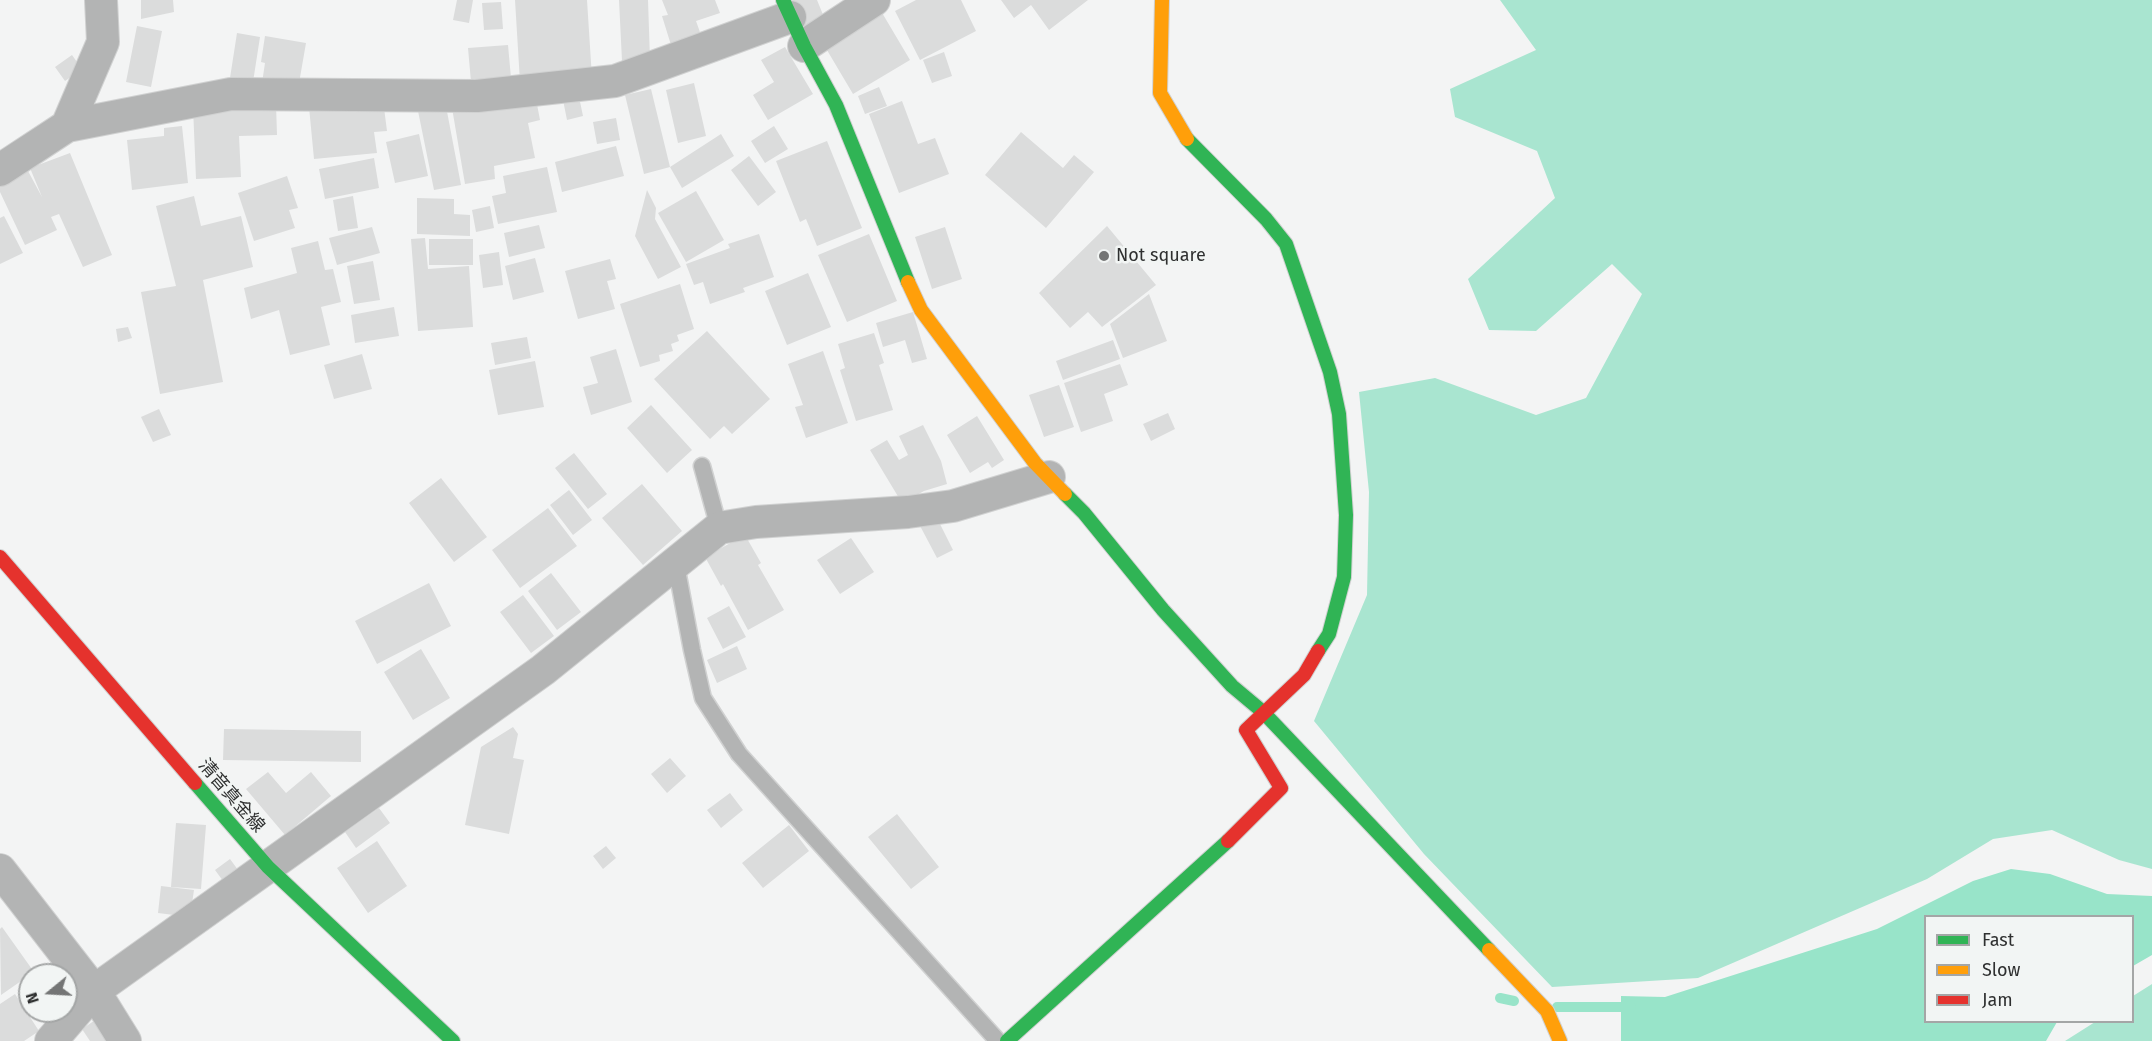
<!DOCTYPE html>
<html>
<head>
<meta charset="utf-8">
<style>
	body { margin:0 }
	#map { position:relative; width:2152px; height:1041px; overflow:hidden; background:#f3f4f4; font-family:"Fira Sans",sans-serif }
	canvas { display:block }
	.legend { position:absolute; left:1924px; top:915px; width:210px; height:108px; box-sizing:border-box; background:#f2f5f4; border:2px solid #a4a6a6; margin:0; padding:8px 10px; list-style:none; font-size:18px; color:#2f3030 }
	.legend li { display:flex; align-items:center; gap:12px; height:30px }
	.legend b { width:30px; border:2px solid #a4a6a6 }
	.north { position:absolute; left:18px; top:963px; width:60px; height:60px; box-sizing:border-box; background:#f2f5f4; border:2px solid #a4a6a6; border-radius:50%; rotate:252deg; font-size:16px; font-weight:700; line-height:24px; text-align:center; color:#2f3030 }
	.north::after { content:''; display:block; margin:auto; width:21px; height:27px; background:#747575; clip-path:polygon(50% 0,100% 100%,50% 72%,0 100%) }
</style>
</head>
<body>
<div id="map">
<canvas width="2152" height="1041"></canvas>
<ul class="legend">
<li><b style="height:8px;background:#30b455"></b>Fast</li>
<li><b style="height:8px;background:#ff9f0a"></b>Slow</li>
<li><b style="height:8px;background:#e5322d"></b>Jam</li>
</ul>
<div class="north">N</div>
</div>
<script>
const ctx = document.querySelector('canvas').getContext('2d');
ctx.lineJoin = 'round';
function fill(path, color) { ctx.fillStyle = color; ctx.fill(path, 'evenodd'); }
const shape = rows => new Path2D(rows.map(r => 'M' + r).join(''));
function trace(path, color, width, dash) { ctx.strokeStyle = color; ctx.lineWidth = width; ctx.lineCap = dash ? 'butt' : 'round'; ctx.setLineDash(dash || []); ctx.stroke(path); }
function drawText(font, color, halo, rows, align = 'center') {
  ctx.font = font + ' "Fira Sans","Noto Sans JP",sans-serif'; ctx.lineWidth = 5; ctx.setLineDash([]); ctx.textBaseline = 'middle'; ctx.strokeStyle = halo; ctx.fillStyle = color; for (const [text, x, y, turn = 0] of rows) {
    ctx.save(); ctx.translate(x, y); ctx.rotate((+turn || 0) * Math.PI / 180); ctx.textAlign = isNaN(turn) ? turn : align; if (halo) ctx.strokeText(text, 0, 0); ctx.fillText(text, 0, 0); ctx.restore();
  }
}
fill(shape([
	[1500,0,2152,0,2152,869,2119,860,2052,830,1993,839,1927,879,1698,978,1552,987,1424,854,1314,721,1367,595,1369,492,1359,392,1435,378,1536,415,1586,398,1642,294,1612,264,1536,331,1489,330,1468,279,1555,198,1537,151,1455,117,1450,89,1536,50],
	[2152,984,2152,1041,2065,1041,2095,1022,2132,1022,2133,996]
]), '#a9e5d0');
fill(shape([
	[2011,869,2050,874,2107,894,2152,896,2152,955,2133,966,2132,916,1926,916,1926,1022,2057,1022,2046,1041,1621,1041,1621,996,1665,997,1877,929,1973,881]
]), '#98e4c9');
trace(shape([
	[1500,998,1514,1001],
	[1557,1007,1631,1007]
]), '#98e4c9', 10);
fill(shape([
	[141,0,173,0,174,12,141,19],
	[457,0,473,0,469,23,453,20],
	[515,0,587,0,592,78,520,82],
	[619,0,648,0,650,60,622,61],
	[662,0,715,0,720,13,696,21,701,35,671,45,662,16,668,15],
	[793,0,817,0,826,22,806,30],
	[916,0,961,0,976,31,920,60,895,11],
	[1001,0,1088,0,1049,30,1031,5,1014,18],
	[501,2,503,29,484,30,482,3],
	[878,6,910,60,853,94,821,40],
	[137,26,162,31,151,87,126,82],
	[237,33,260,37,253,82,230,78],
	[265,36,306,43,298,89,262,83,265,63,261,62],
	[508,45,511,78,471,82,468,48],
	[785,47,813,94,768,120,753,95,774,82,761,60],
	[944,52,952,76,932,83,923,60],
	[72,55,82,69,65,81,55,67],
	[694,83,706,136,678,143,666,90],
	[879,87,887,106,865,114,858,96],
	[651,89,670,167,644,174,625,95],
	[578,92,583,116,567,120,562,95],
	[535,94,540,120,528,123,535,158,494,166,495,179,465,184,452,108],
	[383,100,387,131,374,132,377,153,314,159,309,107],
	[445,101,461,185,434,190,417,106],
	[902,101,918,144,935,138,949,174,899,193,869,114],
	[276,104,277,135,239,136,241,177,196,179,193,107],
	[616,118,620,140,597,144,593,122],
	[182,126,188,183,132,190,127,140,164,136,164,128],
	[774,126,788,149,765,163,751,141],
	[1021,132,1063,168,1074,155,1094,172,1046,228,985,175],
	[419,134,428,176,395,183,386,142],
	[721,134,734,156,682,188,670,167],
	[827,141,862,228,817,246,806,219,800,222,776,161],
	[616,146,624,176,562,192,555,162],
	[70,153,112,255,83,267,59,214,51,217,57,230,25,245,0,192,0,185,28,171,42,197,30,168],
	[749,156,776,192,758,206,731,170],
	[374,158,379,188,325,199,319,169],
	[547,167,557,212,498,224,492,196,506,193,503,176],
	[287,176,298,208,289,210,295,228,254,241,238,193],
	[647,190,656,208,655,219,681,267,658,279,635,236],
	[696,191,724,240,686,262,658,213],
	[194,196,201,226,241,216,253,267,203,280,223,382,160,394,141,292,176,286,156,206],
	[353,196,358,228,338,231,333,200],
	[417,198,454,199,454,214,470,215,470,236,417,234],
	[490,206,494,228,476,232,472,210],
	[4,216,23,253,0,264,0,218],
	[539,225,545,248,509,257,504,233],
	[1107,226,1156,285,1102,327,1088,312,1070,328,1039,293],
	[372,227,380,253,337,265,329,238],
	[945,227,962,279,932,289,915,237],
	[759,234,774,277,743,288,745,292,710,304,703,282,694,285,686,264,730,248,728,244],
	[869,234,897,301,847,322,818,255],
	[425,238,428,269,469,266,473,327,418,331,411,239],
	[429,239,473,239,473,265,429,265],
	[318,241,325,270,333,269,341,302,321,307,330,345,290,355,279,310,251,319,244,288,297,273,291,248],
	[499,252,503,285,483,288,479,255],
	[535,258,544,292,513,300,505,266],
	[610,259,616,279,607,281,615,309,578,319,565,271],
	[373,261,380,300,354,304,347,266],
	[808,273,831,327,787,345,765,291],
	[680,284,694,329,677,335,679,341,671,344,673,351,659,355,660,361,640,367,620,304],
	[1149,294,1167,341,1123,358,1110,324],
	[394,307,399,336,355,343,351,315],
	[913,312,927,359,912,363,905,340,883,347,876,323],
	[128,327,132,338,118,342,116,329],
	[707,331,770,399,732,434,724,426,710,439,654,379],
	[874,333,884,363,879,365,893,410,856,421,840,370,845,368,838,344],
	[527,337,531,358,495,365,491,343],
	[1113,340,1120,359,1063,380,1056,361],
	[616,349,632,402,591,415,583,387,598,383,590,357],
	[823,351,848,423,806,438,795,407,803,405,788,364],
	[362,354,372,389,334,399,324,365],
	[535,361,544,407,498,415,489,370],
	[1120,364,1128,385,1104,394,1113,421,1081,432,1064,383],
	[1059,385,1074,427,1044,437,1029,395],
	[651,405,692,450,667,473,627,428],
	[159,409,171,435,153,442,141,417],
	[1168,413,1175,429,1151,441,1143,424],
	[977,416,1004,460,992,468,988,462,970,473,947,435],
	[923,425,941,461,947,484,924,491,902,503,870,450,887,440,899,460,908,455,899,436],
	[574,453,607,494,588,509,555,468],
	[441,478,487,537,454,562,409,503],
	[642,484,682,531,643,565,602,518],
	[569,490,592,520,573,535,550,505],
	[548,508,577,546,520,588,492,550],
	[935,514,953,550,937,558,918,522],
	[745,535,761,563,758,565,784,610,748,630,723,584,721,586,705,557],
	[851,538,874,572,840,594,817,560],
	[551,573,581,612,557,630,528,591],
	[429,583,451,626,377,664,355,621],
	[523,595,554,636,531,653,500,612],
	[729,606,746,637,723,649,707,618],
	[737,646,747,669,717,683,707,660],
	[421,649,450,698,413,720,384,672],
	[513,727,518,734,513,758,524,760,509,834,465,825,481,747],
	[224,729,361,731,361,762,223,760],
	[670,758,686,776,667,793,651,774],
	[268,772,286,793,311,772,331,796,285,835,246,789],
	[730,793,743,810,721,828,707,810],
	[379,808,390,823,356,848,345,832],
	[897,814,939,867,911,889,868,837],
	[176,823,206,825,201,889,171,887],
	[789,825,809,851,763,888,742,863],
	[377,841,407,886,368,913,337,868],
	[606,846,616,858,603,869,593,856],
	[230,859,241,874,226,885,215,870],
	[161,886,194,890,190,917,158,913],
	[2,927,34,972,1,995,0,929],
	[15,994,39,1031,24,1041,0,1041,0,1004],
	[104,1014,123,1041,90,1041,82,1029]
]), '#dbdcdc');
const lane = shape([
	[702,466,719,528],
	[676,565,692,650,703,698,739,754,998,1041]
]);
const street = shape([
	[804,46,874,0],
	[67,126,103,42,101,0],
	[0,170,67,126,231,94,477,96,615,81,790,17],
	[0,870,94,991,125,1041],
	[51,1041,94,991,543,670,719,528,756,522,908,512,953,506,1049,477]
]);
const fast = shape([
	[783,0,804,46,836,105,908,282],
	[1187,139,1266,219,1286,244,1330,372,1339,414,1346,515,1344,577,1329,634,1318,651],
	[1065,494,1084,513,1163,610,1232,686,1263,712,1489,950],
	[195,783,268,867,453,1041],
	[1007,1041,1228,841]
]);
const slow = shape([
	[1162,0,1160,93,1187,139],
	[908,282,921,310,1035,463,1065,494],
	[1489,950,1547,1011,1560,1041]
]);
const jam = shape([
	[0,557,195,783],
	[1228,841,1281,788,1246,730,1304,675,1318,651]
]);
trace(lane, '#d0d1d1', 19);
trace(street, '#d0d1d1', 34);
trace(fast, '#d0d1d1', 16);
trace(slow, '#d0d1d1', 16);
trace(jam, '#d0d1d1', 16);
trace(lane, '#b3b4b4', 16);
trace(street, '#b3b4b4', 32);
trace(fast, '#30b455', 14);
trace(slow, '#ff9f0a', 14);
trace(jam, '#e5322d', 14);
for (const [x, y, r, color] of [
	[1104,256,6,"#747575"]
]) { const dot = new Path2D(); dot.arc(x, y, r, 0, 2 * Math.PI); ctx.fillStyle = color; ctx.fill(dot); trace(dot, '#f2f5f4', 2); }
drawText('18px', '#2f3030', '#f2f5f4', [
	["Not square",1116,256]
], 'left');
drawText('18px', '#2f3030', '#f2f5f4', [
	["清音真金線",231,796,49]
]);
</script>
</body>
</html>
